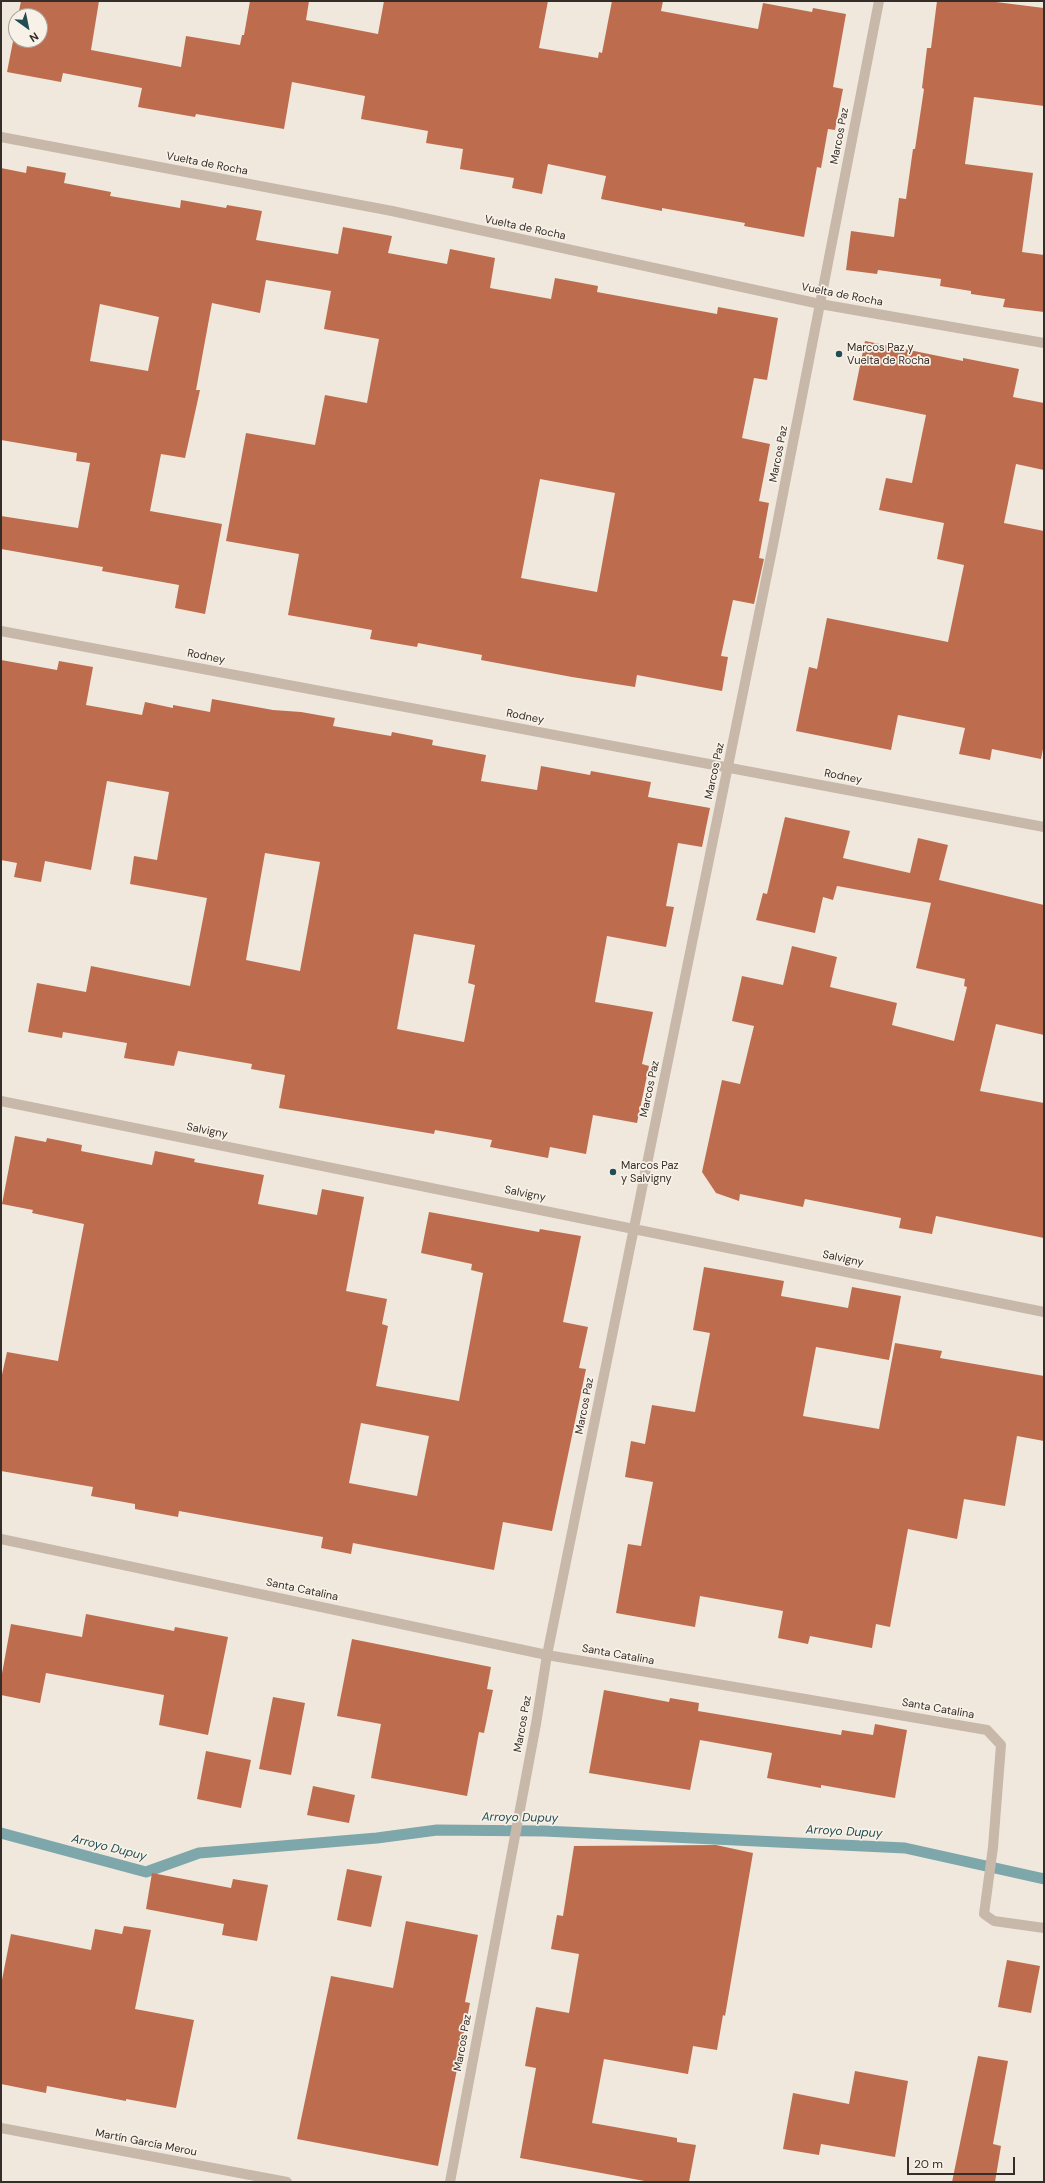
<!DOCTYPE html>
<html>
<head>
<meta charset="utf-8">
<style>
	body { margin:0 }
	#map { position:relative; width:1045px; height:2183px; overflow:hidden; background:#f0e8dc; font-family:"DM Sans",sans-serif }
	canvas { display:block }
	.frame { position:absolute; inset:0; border:2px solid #352d28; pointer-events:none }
	.north { position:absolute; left:8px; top:8px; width:40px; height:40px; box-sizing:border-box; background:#f8f1e8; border:1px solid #aaa39b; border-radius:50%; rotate:147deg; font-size:11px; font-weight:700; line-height:16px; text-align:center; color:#352d28 }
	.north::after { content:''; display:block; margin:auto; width:14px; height:18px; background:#214e53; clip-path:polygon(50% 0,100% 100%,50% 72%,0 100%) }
	.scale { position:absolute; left:907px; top:2157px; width:108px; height:18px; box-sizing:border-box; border:2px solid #352d28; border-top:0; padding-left:5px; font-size:12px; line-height:14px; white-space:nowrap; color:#352d28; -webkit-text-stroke:3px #f8f1e8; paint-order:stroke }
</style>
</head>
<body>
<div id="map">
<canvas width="1045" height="2183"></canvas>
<div class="frame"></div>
<div class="north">N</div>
<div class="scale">20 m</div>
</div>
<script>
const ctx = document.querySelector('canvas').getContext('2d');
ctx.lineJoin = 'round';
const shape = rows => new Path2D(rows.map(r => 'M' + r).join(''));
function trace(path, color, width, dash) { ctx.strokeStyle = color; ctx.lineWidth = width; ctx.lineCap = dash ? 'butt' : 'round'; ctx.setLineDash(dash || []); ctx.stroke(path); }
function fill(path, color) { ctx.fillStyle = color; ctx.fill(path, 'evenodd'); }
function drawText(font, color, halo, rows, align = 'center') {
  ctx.font = font + ' "DM Sans",sans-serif'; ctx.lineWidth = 3.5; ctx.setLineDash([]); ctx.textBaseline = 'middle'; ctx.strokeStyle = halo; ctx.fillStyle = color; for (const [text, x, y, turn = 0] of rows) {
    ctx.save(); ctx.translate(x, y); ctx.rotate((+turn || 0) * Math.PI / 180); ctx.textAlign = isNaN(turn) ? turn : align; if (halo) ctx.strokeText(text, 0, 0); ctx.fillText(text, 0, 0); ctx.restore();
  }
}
trace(shape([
	[1,1833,146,1872,199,1853,377,1838,437,1830,544,1831,905,1848,1044,1879]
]), '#7da7ab', 11);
fill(shape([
	[21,1,99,1,91,50,181,67,186,36,240,45,242,35,244,35,250,1,309,1,306,20,378,34,384,1,548,1,539,48,598,58,599,52,602,53,612,1,663,1,661,11,758,29,763,3,812,12,813,8,846,14,833,87,843,89,835,130,828,129,821,168,817,167,804,237,744,226,745,223,662,208,662,211,601,199,606,176,548,164,542,194,512,188,514,178,460,169,463,149,426,143,428,131,361,119,365,96,292,82,284,129,196,114,195,117,138,107,142,88,63,73,61,82,7,72,16,26,16,40,40,40,40,16,18,16],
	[937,1,988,1,1044,8,1044,106,974,97,965,164,1033,173,1022,252,1044,255,1044,312,1003,307,1005,299,971,294,971,291,940,286,941,279,878,270,877,274,846,270,851,231,894,237,899,198,906,199,913,149,915,149,924,89,922,88,927,48,931,48],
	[27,166,66,173,64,183,111,192,110,196,180,208,181,200,226,208,227,205,262,211,256,240,338,254,343,227,392,236,388,253,447,264,450,249,495,258,490,288,551,299,555,278,598,286,597,292,717,314,718,307,778,318,767,380,754,378,742,438,770,444,759,501,769,503,759,558,764,559,754,604,733,600,721,656,728,657,722,691,637,675,635,687,572,677,481,660,482,655,418,643,417,647,370,639,372,630,288,615,299,554,226,541,246,433,315,445,325,395,367,403,379,339,324,329,331,291,266,280,260,313,212,303,196,390,200,390,185,458,161,454,150,511,222,524,205,614,175,608,179,585,102,571,103,567,1,549,1,516,78,528,90,463,76,461,77,453,1,440,1,168,26,173],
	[100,304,159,317,148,371,90,361],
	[540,479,615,493,597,592,521,578],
	[865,341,963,361,963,358,1019,369,1013,397,1044,403,1044,470,1016,464,1004,523,1044,531,1044,744,1041,759,992,749,990,760,959,754,965,728,898,715,891,750,796,731,809,667,817,669,827,618,948,642,964,565,937,559,944,523,879,510,886,478,912,483,926,415,853,400],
	[1,660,57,670,59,661,93,667,86,705,142,715,145,702,173,708,173,705,210,712,212,699,273,710,301,712,335,718,333,726,391,736,392,732,433,740,432,745,486,755,481,781,537,790,541,766,590,775,591,771,651,782,648,797,710,808,702,847,678,843,666,906,674,907,666,947,607,936,595,1002,653,1012,642,1064,649,1066,637,1123,593,1115,586,1154,550,1147,548,1158,490,1147,492,1140,435,1130,434,1134,279,1108,285,1075,251,1069,252,1064,178,1051,174,1066,124,1058,127,1043,63,1032,62,1038,28,1032,37,983,86,992,91,966,190,986,207,898,130,884,134,856,157,860,169,792,107,781,91,870,45,861,41,882,14,877,17,863,1,860],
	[265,853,320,862,300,971,246,960],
	[414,934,475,945,468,983,475,985,464,1042,397,1029],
	[785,817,850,831,843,858,910,873,918,838,948,845,939,880,1044,905,1044,1035,996,1024,980,1091,1044,1103,1044,1238,936,1216,932,1234,899,1228,901,1218,805,1199,803,1207,740,1194,739,1201,716,1193,702,1172,722,1080,740,1084,754,1026,732,1021,742,976,783,985,792,946,837,957,830,987,897,1003,892,1025,954,1041,967,987,964,986,965,979,916,968,931,903,837,886,833,900,823,897,815,933,756,920,763,893,767,894],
	[15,1136,46,1142,47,1138,82,1145,81,1151,152,1165,155,1151,195,1159,194,1162,264,1175,258,1204,317,1215,322,1189,364,1197,346,1291,387,1299,382,1324,388,1326,376,1386,459,1401,483,1273,471,1270,472,1264,421,1253,429,1212,539,1232,540,1229,581,1236,563,1322,588,1327,579,1368,586,1369,552,1531,503,1522,494,1570,353,1543,351,1554,321,1548,323,1537,179,1511,178,1517,135,1509,135,1504,91,1496,93,1487,1,1471,1,1379,7,1352,58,1361,84,1224,32,1213,33,1210,2,1204],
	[361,1423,429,1436,417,1496,349,1483],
	[704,1267,784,1281,781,1296,848,1308,852,1287,901,1296,889,1360,816,1347,803,1416,879,1429,895,1343,942,1351,940,1358,1044,1376,1044,1441,1017,1436,1005,1506,964,1499,957,1539,908,1529,890,1627,876,1624,872,1648,810,1636,808,1644,778,1638,783,1611,700,1596,695,1627,616,1613,628,1544,641,1546,653,1482,625,1477,631,1441,645,1444,652,1405,695,1412,710,1333,693,1330],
	[86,1614,174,1631,175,1627,228,1637,208,1735,159,1725,164,1695,46,1673,40,1703,1,1695,1,1679,11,1624,82,1637],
	[352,1639,491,1667,487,1689,493,1690,484,1733,479,1732,467,1796,371,1778,381,1724,337,1716],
	[604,1690,669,1702,670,1698,699,1703,698,1711,841,1735,842,1730,873,1735,875,1724,907,1730,895,1798,821,1785,821,1788,767,1778,772,1753,700,1740,690,1790,589,1773],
	[273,1697,305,1703,291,1775,259,1769],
	[206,1751,251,1760,241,1808,197,1799],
	[313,1786,355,1795,349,1823,307,1815],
	[716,1845,753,1853,725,2016,723,2015,717,2050,693,2046,688,2074,604,2059,592,2123,677,2138,677,2142,696,2145,689,2182,650,2182,520,2158,536,2068,525,2066,536,2007,569,2013,579,1954,551,1949,557,1915,563,1916,574,1846],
	[347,1869,382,1876,371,1927,337,1920],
	[152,1873,231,1888,233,1879,268,1885,257,1941,222,1935,224,1924,146,1909],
	[406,1921,478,1935,465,2002,470,2003,438,2166,297,2139,331,1976,393,1988],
	[124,1926,151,1930,135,2009,194,2020,176,2108,126,2099,126,2101,47,2086,46,2093,1,2084,1,1985,11,1934,91,1950,95,1929,122,1934],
	[1007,1960,1040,1966,1031,2013,998,2007],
	[978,2056,1008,2061,993,2144,1001,2146,995,2182,952,2182],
	[855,2071,908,2081,895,2157,821,2144,819,2155,783,2149,793,2093,849,2104]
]), '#bd6d4e');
trace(shape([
	[1,137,392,211,820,304,1044,343],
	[1,631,1044,827],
	[1,1101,1044,1312],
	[1,1539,547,1655,987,1730,1001,1745,993,1847,984,1914,994,1921,1044,1928],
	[1,2128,287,2182],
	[450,2182,536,1724,547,1655,773,545,879,1]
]), '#c7b8a9', 10);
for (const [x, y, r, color] of [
	[839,354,4,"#214e53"],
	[613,1172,4,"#214e53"]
]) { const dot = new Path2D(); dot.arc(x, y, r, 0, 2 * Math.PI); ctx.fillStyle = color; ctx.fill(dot); trace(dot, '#f8f1e8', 1.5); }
drawText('11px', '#352d28', '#f8f1e8', [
	["Marcos Paz",840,136,-79],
	["Vuelta de Rocha",207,164,11],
	["Vuelta de Rocha",525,228,12],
	["Vuelta de Rocha",842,295,11],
	["Marcos Paz",779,454,-79],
	["Rodney",206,657,11],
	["Rodney",525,717,11],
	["Marcos Paz",715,771,-78],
	["Rodney",843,777,11],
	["Marcos Paz",650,1089,-78],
	["Salvigny",207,1131,11],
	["Salvigny",525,1194,11],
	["Salvigny",843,1259,12],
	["Marcos Paz",585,1406,-79],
	["Santa Catalina",302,1590,12],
	["Santa Catalina",618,1655,10],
	["Santa Catalina",938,1709,10],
	["Marcos Paz",523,1724,-80],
	["Marcos Paz",463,2043,-80],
	["Martín García Merou",146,2143,11]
]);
drawText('11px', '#352d28', '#f8f1e8', [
	["Marcos Paz y",847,348],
	["Vuelta de Rocha",847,361],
	["Marcos Paz",621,1166],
	["y Salvigny",621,1179]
], 'left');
drawText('italic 12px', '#214e53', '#f8f1e8', [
	["Arroyo Dupuy",520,1818,1],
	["Arroyo Dupuy",844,1832,3],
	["Arroyo Dupuy",109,1848,14]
]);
</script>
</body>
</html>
